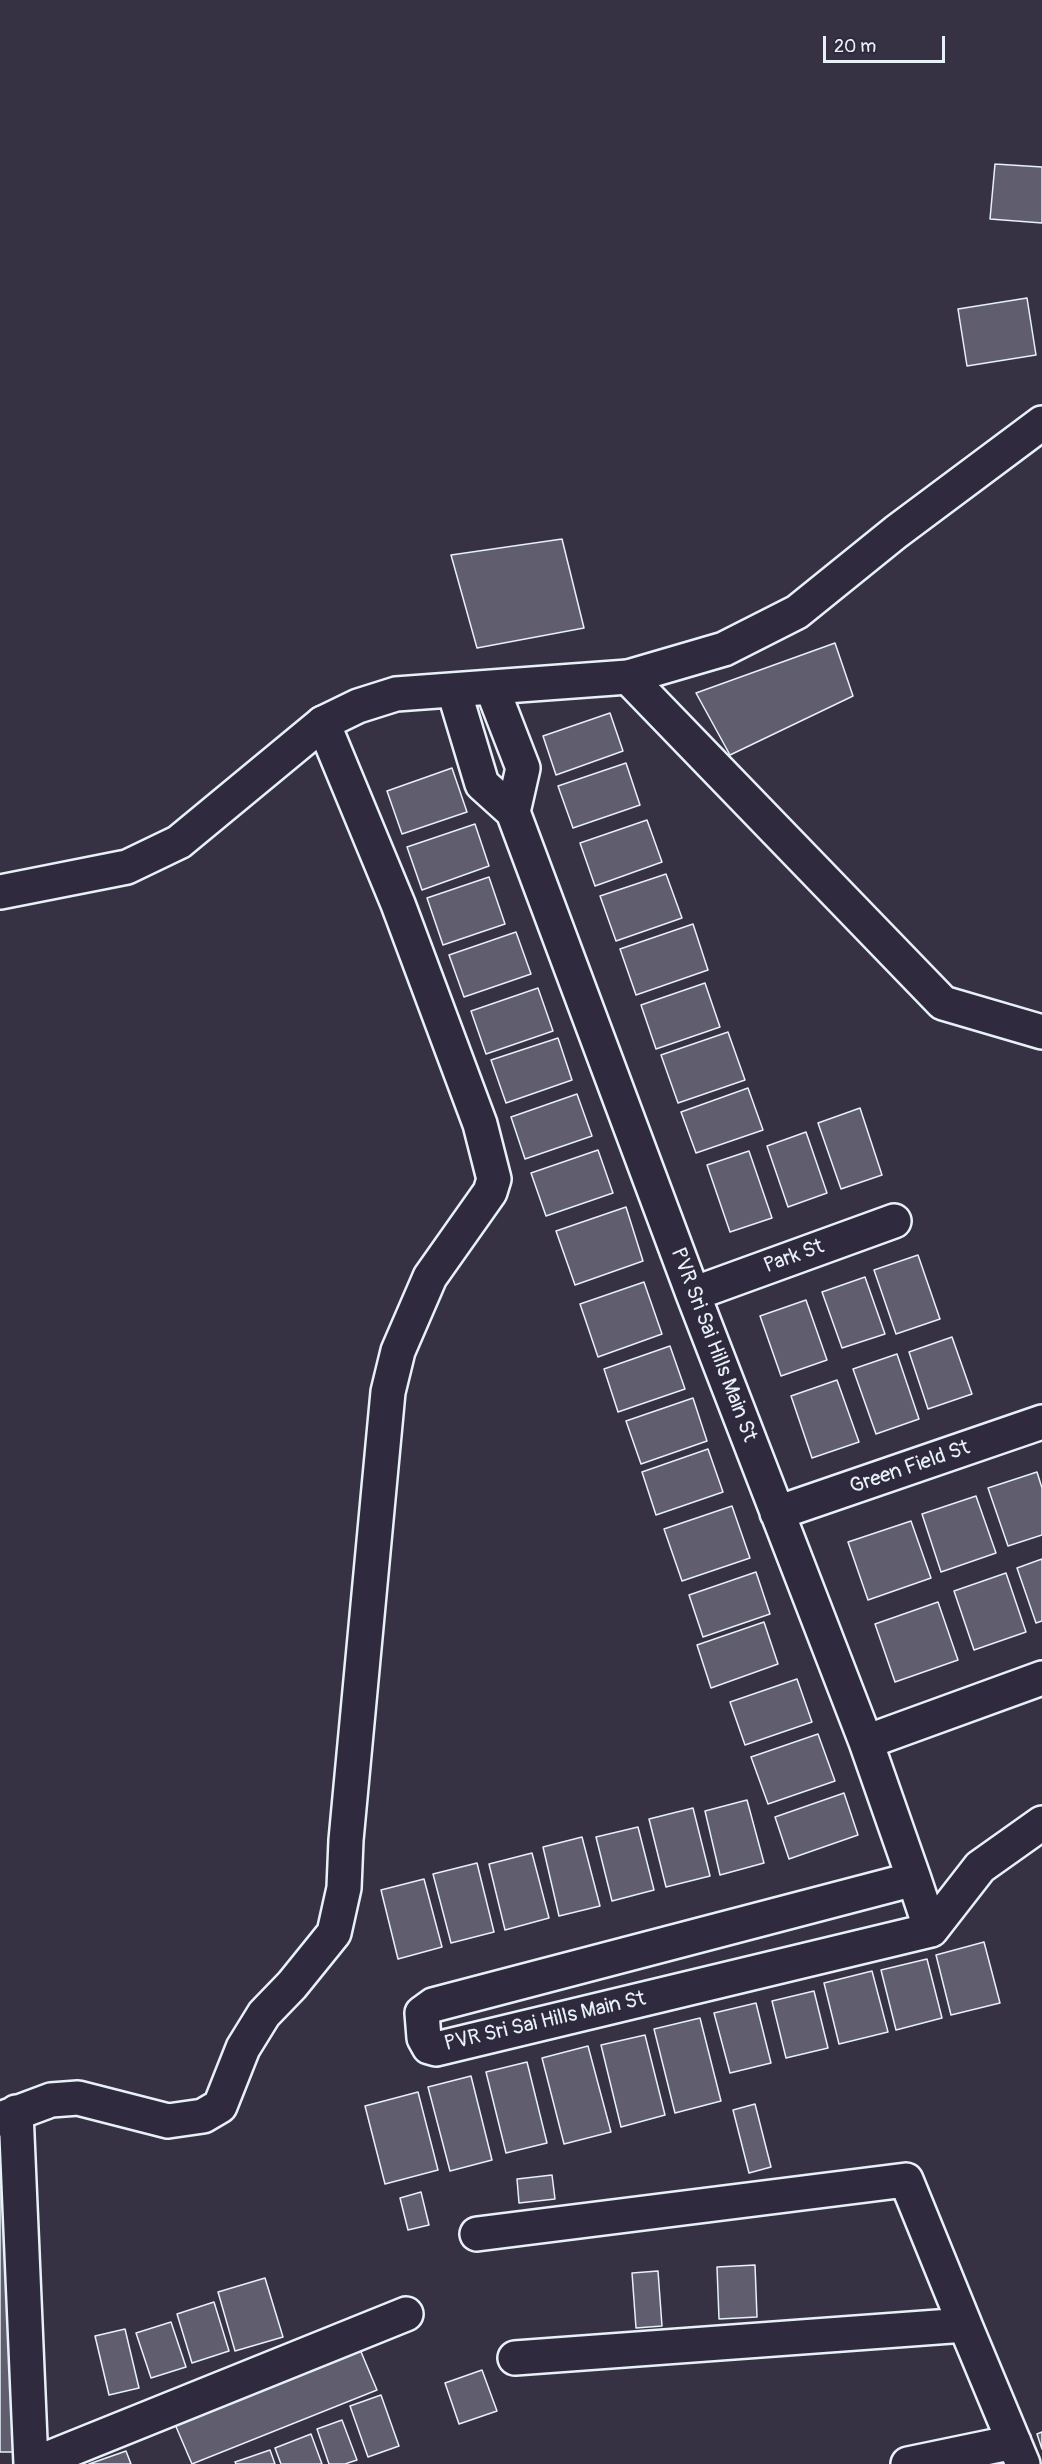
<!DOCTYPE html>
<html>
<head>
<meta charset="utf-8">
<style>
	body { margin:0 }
	#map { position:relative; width:1042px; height:2464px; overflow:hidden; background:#363244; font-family:Pangolin,sans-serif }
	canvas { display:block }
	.scale { position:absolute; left:823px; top:36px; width:122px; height:27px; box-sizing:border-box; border:3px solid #e8f1f8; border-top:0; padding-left:8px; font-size:18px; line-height:21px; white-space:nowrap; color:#e8f1f8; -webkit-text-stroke:4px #2f2a3d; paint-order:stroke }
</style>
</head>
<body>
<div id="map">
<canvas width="1042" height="2464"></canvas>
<div class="scale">20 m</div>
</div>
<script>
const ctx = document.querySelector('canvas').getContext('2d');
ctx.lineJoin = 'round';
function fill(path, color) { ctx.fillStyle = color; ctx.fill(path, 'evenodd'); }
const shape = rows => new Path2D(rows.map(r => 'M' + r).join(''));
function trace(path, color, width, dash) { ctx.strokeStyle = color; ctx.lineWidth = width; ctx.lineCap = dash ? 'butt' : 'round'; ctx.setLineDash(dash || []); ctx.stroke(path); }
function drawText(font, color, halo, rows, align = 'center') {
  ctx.font = font + ' Pangolin,sans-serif'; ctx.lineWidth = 4.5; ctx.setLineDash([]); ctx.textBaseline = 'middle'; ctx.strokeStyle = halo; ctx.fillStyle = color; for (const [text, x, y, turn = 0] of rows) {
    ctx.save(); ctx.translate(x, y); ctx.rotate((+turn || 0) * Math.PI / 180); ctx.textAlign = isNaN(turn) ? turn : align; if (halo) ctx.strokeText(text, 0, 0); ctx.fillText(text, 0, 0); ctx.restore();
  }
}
const building = shape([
	[995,164,1042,167,1042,223,990,219,995,164],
	[1027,298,1036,355,967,366,958,309,1027,298],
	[562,539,584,628,477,648,451,555,562,539],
	[835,643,853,696,730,755,696,693,835,643],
	[610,713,623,751,556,775,543,736,610,713],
	[626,763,640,805,573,828,558,786,626,763],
	[452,768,467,812,402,834,387,791,452,768],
	[647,820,662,862,595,886,580,843,647,820],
	[475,824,489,866,422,890,407,847,475,824],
	[666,874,682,918,616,941,600,896,666,874],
	[489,877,505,924,443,945,427,898,489,877],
	[693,924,708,970,636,995,620,949,693,924],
	[516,932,531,974,464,997,449,955,516,932],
	[705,983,720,1027,656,1049,641,1005,705,983],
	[538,988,553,1031,486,1054,471,1011,538,988],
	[728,1032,745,1080,678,1103,661,1055,728,1032],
	[558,1038,572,1080,506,1103,491,1060,558,1038],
	[748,1088,763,1130,696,1153,681,1112,748,1088],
	[577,1094,592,1136,525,1159,511,1117,577,1094],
	[860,1108,882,1175,841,1189,818,1123,860,1108],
	[806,1132,827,1193,788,1207,767,1146,806,1132],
	[598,1150,613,1193,546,1216,531,1173,598,1150],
	[749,1151,772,1218,730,1232,707,1165,749,1151],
	[626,1207,643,1261,575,1285,556,1231,626,1207],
	[918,1255,940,1319,896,1334,874,1270,918,1255],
	[865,1277,885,1334,842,1348,822,1292,865,1277],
	[644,1282,662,1334,598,1357,580,1304,644,1282],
	[806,1300,827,1360,781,1376,760,1316,806,1300],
	[952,1337,972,1394,928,1409,909,1352,952,1337],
	[670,1346,685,1389,618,1412,604,1369,670,1346],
	[897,1354,919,1419,876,1434,853,1369,897,1354],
	[837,1380,859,1442,812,1458,791,1396,837,1380],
	[693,1398,707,1441,641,1464,626,1421,693,1398],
	[708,1449,723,1492,656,1515,642,1472,708,1449],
	[1037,1472,1042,1488,1042,1535,1008,1546,988,1488,1037,1472],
	[976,1496,996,1553,941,1572,922,1514,976,1496],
	[732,1506,750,1558,682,1581,664,1529,732,1506],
	[911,1521,931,1578,868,1600,848,1542,911,1521],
	[1042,1559,1042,1621,1036,1623,1017,1568,1042,1559],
	[756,1572,770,1614,703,1637,689,1595,756,1572],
	[1006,1573,1026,1632,974,1650,954,1591,1006,1573],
	[938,1602,958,1660,895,1682,875,1624,938,1602],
	[764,1622,778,1664,711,1688,697,1645,764,1622],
	[797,1679,812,1722,745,1745,730,1702,797,1679],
	[818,1734,835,1781,768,1804,751,1757,818,1734],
	[844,1793,858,1835,789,1859,775,1817,844,1793],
	[747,1800,764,1863,720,1875,705,1811,747,1800],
	[693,1808,710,1876,666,1887,649,1819,693,1808],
	[638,1827,654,1890,612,1901,596,1837,638,1827],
	[582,1837,600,1906,559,1916,543,1847,582,1837],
	[532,1853,549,1918,505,1930,489,1864,532,1853],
	[477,1863,494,1932,451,1943,433,1874,477,1863],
	[424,1879,442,1947,398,1959,381,1890,424,1879],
	[984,1942,1000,2003,951,2015,936,1955,984,1942],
	[927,1959,942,2018,896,2030,881,1970,927,1959],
	[872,1971,888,2032,839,2044,824,1983,872,1971],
	[814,1991,828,2048,786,2058,772,2001,814,1991],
	[756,2003,771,2063,730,2073,714,2013,756,2003],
	[700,2018,721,2101,675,2113,654,2029,700,2018],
	[645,2035,665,2115,621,2127,601,2045,645,2035],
	[588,2046,611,2132,564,2144,542,2058,588,2046],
	[527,2062,547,2143,506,2153,486,2072,527,2062],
	[471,2076,492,2160,450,2171,428,2087,471,2076],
	[418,2092,438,2170,385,2184,365,2106,418,2092],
	[755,2104,771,2167,749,2173,733,2110,755,2104],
	[552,2175,555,2199,519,2203,517,2179,552,2175],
	[0,2186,13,2186,15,2452,0,2452,0,2186],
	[421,2192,429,2225,408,2230,400,2198,421,2192],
	[755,2265,757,2317,719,2319,717,2267,755,2265],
	[658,2271,662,2326,636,2328,632,2273,658,2271],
	[265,2278,283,2337,235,2351,218,2292,265,2278],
	[214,2302,229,2351,192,2363,177,2314,214,2302],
	[171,2322,186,2367,151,2378,136,2333,171,2322],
	[125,2329,139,2388,109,2395,95,2336,125,2329],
	[359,2347,377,2390,192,2464,174,2422,359,2347],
	[482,2370,497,2411,459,2424,445,2383,482,2370],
	[381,2395,399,2446,368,2457,350,2406,381,2395],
	[342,2420,357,2460,345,2464,329,2464,317,2429,342,2420],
	[1042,2432,1042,2449,1037,2434,1042,2432],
	[311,2434,322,2464,281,2464,275,2448,311,2434],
	[270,2450,275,2464,236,2464,235,2462,270,2450],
	[126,2451,131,2464,89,2464,126,2451]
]);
fill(building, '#605e6e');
trace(building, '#e8f1f8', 1.5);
const street = shape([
	[628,677,943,1003,1042,1032],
	[454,691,482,784,513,812,523,768,492,688],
	[513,812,693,1294,866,1742,914,1879,931,1930,436,2049,429,2047,424,2038,422,2013,433,2005,914,1879],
	[693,1294,894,1221],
	[777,1513,1042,1422],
	[866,1742,1042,1678],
	[931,1930,980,1867,1042,1823],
	[16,2112,31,2464],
	[0,2119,51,2100,78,2098,168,2121,203,2116,220,2106,243,2048,264,2014,292,1985,334,1933,344,1888,346,1840,388,1392,398,1351,430,1277,490,1192,494,1179,480,1124,398,904,323,723],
	[477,2234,906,2180,965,2325],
	[515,2358,965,2325,1023,2464],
	[34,2464,406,2314],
	[908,2464,1014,2442]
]);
const secondary = shape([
	[0,892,127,867,179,842,323,723,358,706,396,694,628,677,724,649,797,612,896,532,1042,423]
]);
trace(street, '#e8f1f8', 38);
trace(secondary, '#e8f1f8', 38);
trace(street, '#2f2a3d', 33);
trace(secondary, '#2f2a3d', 33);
drawText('21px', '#e8f1f8', '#2f2a3d', [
	["Park St",794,1257,-20],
	["PVR Sri Sai Hills Main St",713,1345,69],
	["Green Field St",910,1468,-19],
	["PVR Sri Sai Hills Main St",545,2022,-13]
]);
</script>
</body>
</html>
